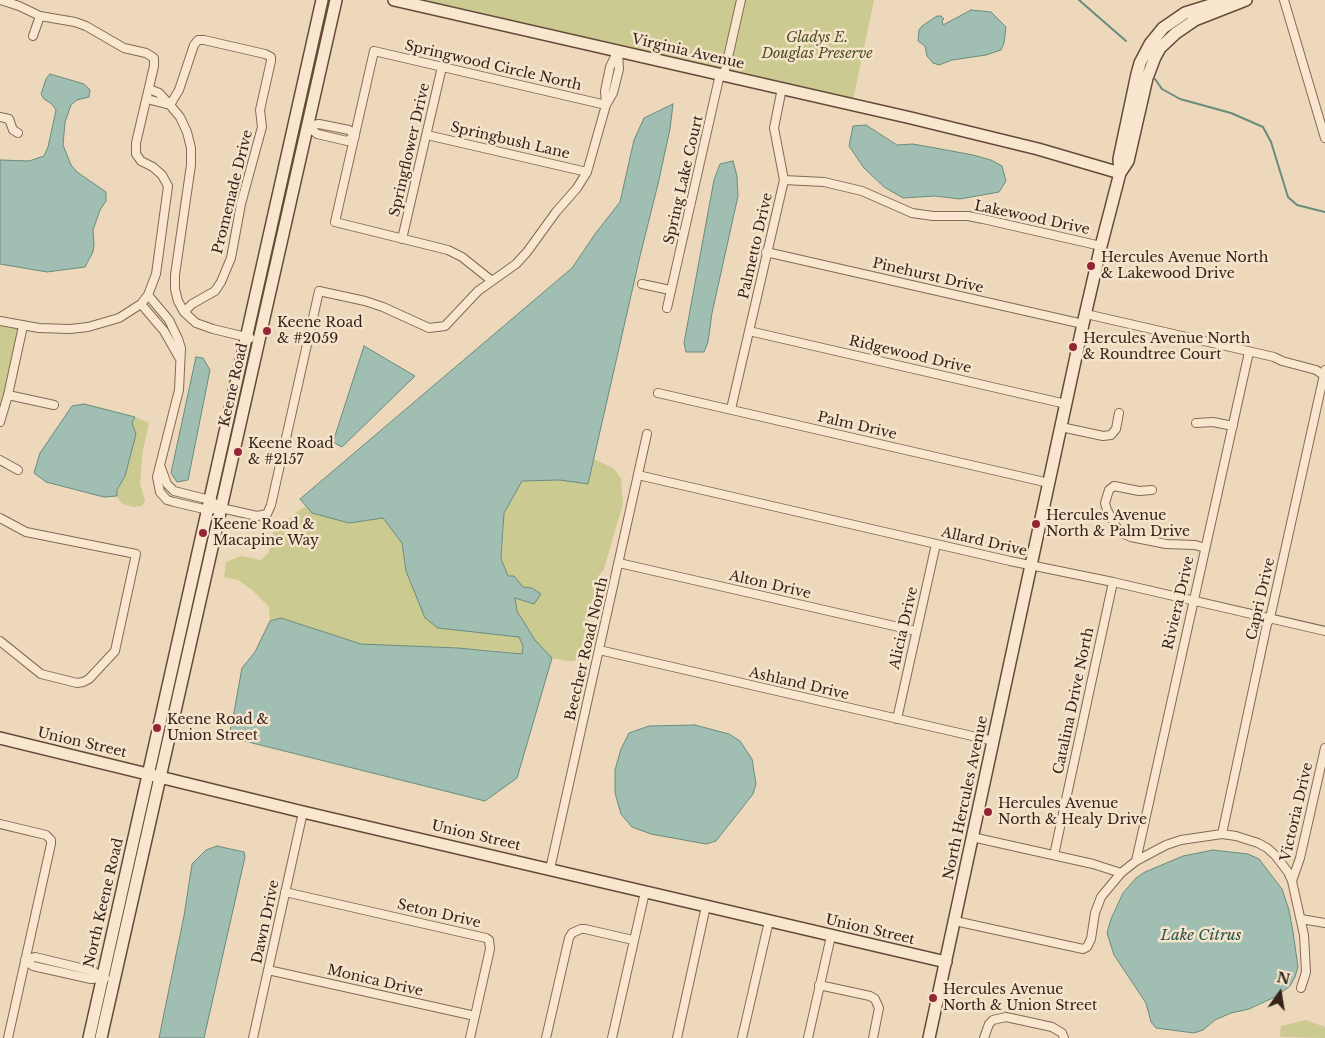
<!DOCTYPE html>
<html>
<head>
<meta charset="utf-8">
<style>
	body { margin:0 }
	#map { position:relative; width:1325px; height:1038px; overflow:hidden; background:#eed8bb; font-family:"Libre Baskerville",serif }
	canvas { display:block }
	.north { position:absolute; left:1255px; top:968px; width:50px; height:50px; -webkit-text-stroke:4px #f5e3cb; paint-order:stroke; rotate:13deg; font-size:14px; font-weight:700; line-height:20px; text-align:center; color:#34231a }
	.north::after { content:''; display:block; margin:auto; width:18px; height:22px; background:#34231a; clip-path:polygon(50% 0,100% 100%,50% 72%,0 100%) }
</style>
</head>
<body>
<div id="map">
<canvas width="1325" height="1038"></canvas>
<div class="north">N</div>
</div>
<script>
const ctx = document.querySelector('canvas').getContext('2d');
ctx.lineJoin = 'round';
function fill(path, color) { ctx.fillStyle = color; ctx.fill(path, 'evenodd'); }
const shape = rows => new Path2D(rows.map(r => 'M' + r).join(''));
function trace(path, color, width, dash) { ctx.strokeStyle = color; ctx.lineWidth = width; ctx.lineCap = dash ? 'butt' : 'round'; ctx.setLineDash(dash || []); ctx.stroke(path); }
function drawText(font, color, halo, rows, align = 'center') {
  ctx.font = font + ' "Libre Baskerville",serif'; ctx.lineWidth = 5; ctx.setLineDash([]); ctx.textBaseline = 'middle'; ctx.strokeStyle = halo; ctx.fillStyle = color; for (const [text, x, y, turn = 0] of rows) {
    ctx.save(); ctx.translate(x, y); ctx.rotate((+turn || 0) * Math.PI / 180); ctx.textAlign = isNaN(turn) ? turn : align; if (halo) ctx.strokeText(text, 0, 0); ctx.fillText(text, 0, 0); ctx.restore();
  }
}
fill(shape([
	[427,0,874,0,853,100,439,5],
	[0,323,20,328,0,415],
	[135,417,149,423,143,450,140,484,145,500,142,506,133,507,121,503,116,494,125,476,135,434,132,423],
	[594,459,613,468,621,478,623,504,604,569,597,578,598,597,586,627,581,650,575,661,568,661,552,658,535,640,517,611,515,597,532,588,523,587,514,576,508,577,501,559,503,546,504,513,522,481,560,480,588,484],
	[306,506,312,513,349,523,383,518,402,543,406,571,438,628,519,637,524,646,522,654,493,650,458,648,361,644,281,618,270,621,269,607,251,589,238,580,224,577,226,562,241,556,261,560,269,552,273,532,297,512],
	[1306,1020,1325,1027,1325,1038,1280,1037,1281,1026]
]), '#cbca90');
const water = shape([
	[971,10,991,12,1006,27,1004,43,1001,50,986,55,952,60,939,65,933,63,927,56,925,46,918,41,919,30,922,26,937,16,941,16,944,19,942,21,943,25,971,10],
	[50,74,84,84,90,90,89,97,77,100,71,105,65,122,63,145,71,165,77,172,106,192,106,201,100,210,93,230,94,245,93,252,85,267,47,272,0,264,0,160,29,161,44,156,48,147,56,110,52,104,44,99,41,94,46,79,50,74],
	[673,104,670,129,658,184,640,256,588,484,560,480,522,481,504,513,501,559,508,576,514,576,523,587,532,588,541,594,534,604,515,598,517,611,535,640,552,658,517,778,485,801,228,737,232,723,242,668,255,652,270,621,281,618,361,644,458,648,522,654,523,646,519,637,438,628,425,618,406,571,402,543,383,518,349,523,312,513,300,499,572,268,595,234,620,202,634,140,644,118,673,104],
	[866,125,897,145,913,144,930,147,973,155,991,160,1002,166,1006,181,999,192,960,199,935,196,903,198,884,187,864,168,849,146,853,126,866,125],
	[733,161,737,176,738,196,712,313,708,342,704,352,686,352,684,343,714,180,720,164,733,161],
	[364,346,415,376,342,447,333,442,364,346],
	[196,357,203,358,210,370,188,480,177,482,171,473,196,357],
	[84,404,135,417,132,423,136,434,125,476,117,490,117,496,104,497,46,482,34,473,40,453,72,406,84,404],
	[695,725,729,734,740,741,752,759,756,784,753,794,716,841,706,844,651,834,632,827,621,814,615,793,615,770,621,749,629,733,649,726,695,725],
	[217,846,244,852,245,857,204,1038,159,1038,184,916,192,864,206,850,217,846],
	[1213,850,1248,854,1259,859,1282,889,1289,910,1293,932,1298,967,1295,977,1290,986,1277,996,1249,1009,1231,1013,1215,1020,1203,1030,1194,1033,1156,1028,1151,1022,1146,1003,1114,955,1107,933,1111,919,1123,893,1136,878,1145,872,1183,856,1213,850]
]);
fill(water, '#a0beb1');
trace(water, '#688c7e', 1);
trace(shape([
	[1079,0,1126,41],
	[1155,79,1162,89,1180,99,1231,113,1263,127,1271,142,1288,197,1297,205,1325,212]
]), '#688c7e', 2);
const street = shape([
	[1284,0,1325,138],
	[33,36,40,16],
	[724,75,741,0],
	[147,99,170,105,159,93,149,89],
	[606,105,605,91,610,67,617,52],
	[0,117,9,119,13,130,18,133],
	[319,124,349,130,355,136,347,141,317,134,308,126,319,124],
	[427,135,587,172],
	[784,180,824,182,862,191,912,213,933,216,968,216,983,219,1101,246],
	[402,239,442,67],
	[766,252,1083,324],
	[492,281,462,257,448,250,335,222,374,51,606,105],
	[642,284,670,290],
	[148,295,169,320,178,339,181,348,179,390,157,477,160,492,167,500,174,502,208,510,221,508,257,516,267,514,271,505,319,291,365,301,383,307,429,328,445,326,478,291,516,264,527,252,556,212,577,188,587,172,606,105,613,93,619,69,618,51],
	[141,304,164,331,180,359],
	[667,308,720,74],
	[184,312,192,304,215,291,221,282,231,258,241,204,262,127,260,110,271,61,271,57,265,54,204,40,198,40,194,45,179,90,170,105,180,117,187,132,191,148,191,165,175,275,175,289,178,301,184,312,196,323,213,329,250,338],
	[1086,314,1274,357,1282,361,1316,370,1325,376],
	[0,321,39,328,70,329,88,327,119,318,141,304,148,295,156,274,168,186,162,175,153,167,141,161,136,154,136,143,154,66,154,58,146,53,124,48,86,26,75,22,40,16,19,6,1,0],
	[749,331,1066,404],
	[658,393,1049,483],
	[8,395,54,405],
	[731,409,784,180,774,128,782,88],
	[0,422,8,395,23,326],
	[1196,423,1213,422,1233,426],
	[1061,427,1103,436,1111,435,1116,429,1119,413],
	[0,460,18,470],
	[161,468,167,484,174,491,210,500,221,508],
	[638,475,1010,561,1113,582,1325,631],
	[1152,490,1139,491,1114,486,1109,490,1105,503,1107,510,1119,532,1131,537,1166,544,1195,545,1205,548],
	[0,518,26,532,136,554,115,651,89,679,83,682,77,683,41,674,0,641],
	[619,563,916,631],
	[599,650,994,741],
	[897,719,936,544],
	[0,824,46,835,51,840,51,844,8,1038],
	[1222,834,1267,624,1270,618,1325,370],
	[972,837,1093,864,1121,873],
	[1054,855,1113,582],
	[1136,861,1249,352],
	[550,869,647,434],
	[1292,881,1300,858,1325,748],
	[285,892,486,938,489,940,490,949,470,1038],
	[1301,919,1325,923],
	[955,921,1083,949,1087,947,1091,939,1095,913,1101,897,1121,873,1136,861,1166,845,1181,840,1222,834,1236,836,1258,843,1267,848,1275,855,1288,872,1292,881,1304,935,1306,972,1301,988],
	[25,960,33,966,91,979,105,978],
	[25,960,35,957,93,971,103,978],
	[268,970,475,1016],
	[819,985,870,996,875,999,879,1008,873,1038],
	[253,1038,303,812],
	[546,1038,569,938,572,933,581,929,585,929,633,940],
	[612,1038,645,892],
	[677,1038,706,906],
	[742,1038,769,921],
	[808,1038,831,936],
	[984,1038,989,1024,993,1020,1006,1017,1052,1027,1062,1033,1064,1038]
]);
const secondary = shape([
	[394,0,911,118,1038,149,1120,173],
	[1120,173,1119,159,1137,74,1140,63,1150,44,1163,28,1185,13,1217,3,1232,1],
	[0,738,303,812,946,962],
	[89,1038,322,0],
	[101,1038,336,0],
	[929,1038,1083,324,1101,246,1120,173,1128,161,1147,78,1155,57,1160,48,1176,33,1195,20,1246,0]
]);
trace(street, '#856855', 10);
trace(secondary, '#664939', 14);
trace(street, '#f9e6ce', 8);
trace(secondary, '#f9e6ce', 11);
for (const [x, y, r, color] of [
	[1091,266,5,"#942535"],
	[267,331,5,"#942535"],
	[1073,347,5,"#942535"],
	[238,452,5,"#942535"],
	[1036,524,5,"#942535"],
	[203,533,5,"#942535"],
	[157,728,5,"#942535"],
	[988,812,5,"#942535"],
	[933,998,5,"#942535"]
]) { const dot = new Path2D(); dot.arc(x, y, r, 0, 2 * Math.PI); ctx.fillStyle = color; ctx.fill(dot); trace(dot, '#f5e3cb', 2); }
drawText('italic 14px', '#4b5021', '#f5e3cb', [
	["Gladys E.",817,38],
	["Douglas Preserve",817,54]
]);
drawText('14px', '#34231a', '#f5e3cb', [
	["Virginia Avenue",688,52,13],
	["Springwood Circle North",493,66,13],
	["Springbush Lane",510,141,13],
	["Springflower Drive",410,150,-77],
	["Spring Lake Court",684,180,-77],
	["Promenade Drive",233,192,-76],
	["Lakewood Drive",1032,218,12],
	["Palmetto Drive",756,246,-77],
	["Pinehurst Drive",928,276,13],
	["Ridgewood Drive",910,355,13],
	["Keene Road",234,385,-77],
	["Palm Drive",857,426,13],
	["Allard Drive",984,542,13],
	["Alton Drive",770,585,13],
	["Capri Drive",1261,599,-77],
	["Riviera Drive",1179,603,-77],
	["Alicia Drive",904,628,-77],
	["Beecher Road North",587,649,-77],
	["Ashland Drive",799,684,13],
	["Catalina Drive North",1074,701,-78],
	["Union Street",82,743,13],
	["North Hercules Avenue",966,798,-78],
	["Victoria Drive",1297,812,-77],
	["Union Street",476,836,13],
	["North Keene Road",104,903,-77],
	["Seton Drive",439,914,13],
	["Dawn Drive",266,922,-78],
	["Union Street",870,930,13],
	["Monica Drive",375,981,13]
]);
drawText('14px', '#34231a', '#f5e3cb', [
	["Hercules Avenue North",1101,258],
	["& Lakewood Drive",1101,274],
	["Keene Road",277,323],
	["& #2059",277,339],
	["Hercules Avenue North",1083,339],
	["& Roundtree Court",1083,355],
	["Keene Road",248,444],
	["& #2157",248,460],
	["Hercules Avenue",1046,516],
	["North & Palm Drive",1046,532],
	["Keene Road &",213,525],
	["Macapine Way",213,541],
	["Keene Road &",167,720],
	["Union Street",167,736],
	["Hercules Avenue",998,804],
	["North & Healy Drive",998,820],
	["Hercules Avenue",943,990],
	["North & Union Street",943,1006]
], 'left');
drawText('italic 15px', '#29544b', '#f5e3cb', [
	["Lake Citrus",1201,936]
]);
</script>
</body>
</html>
